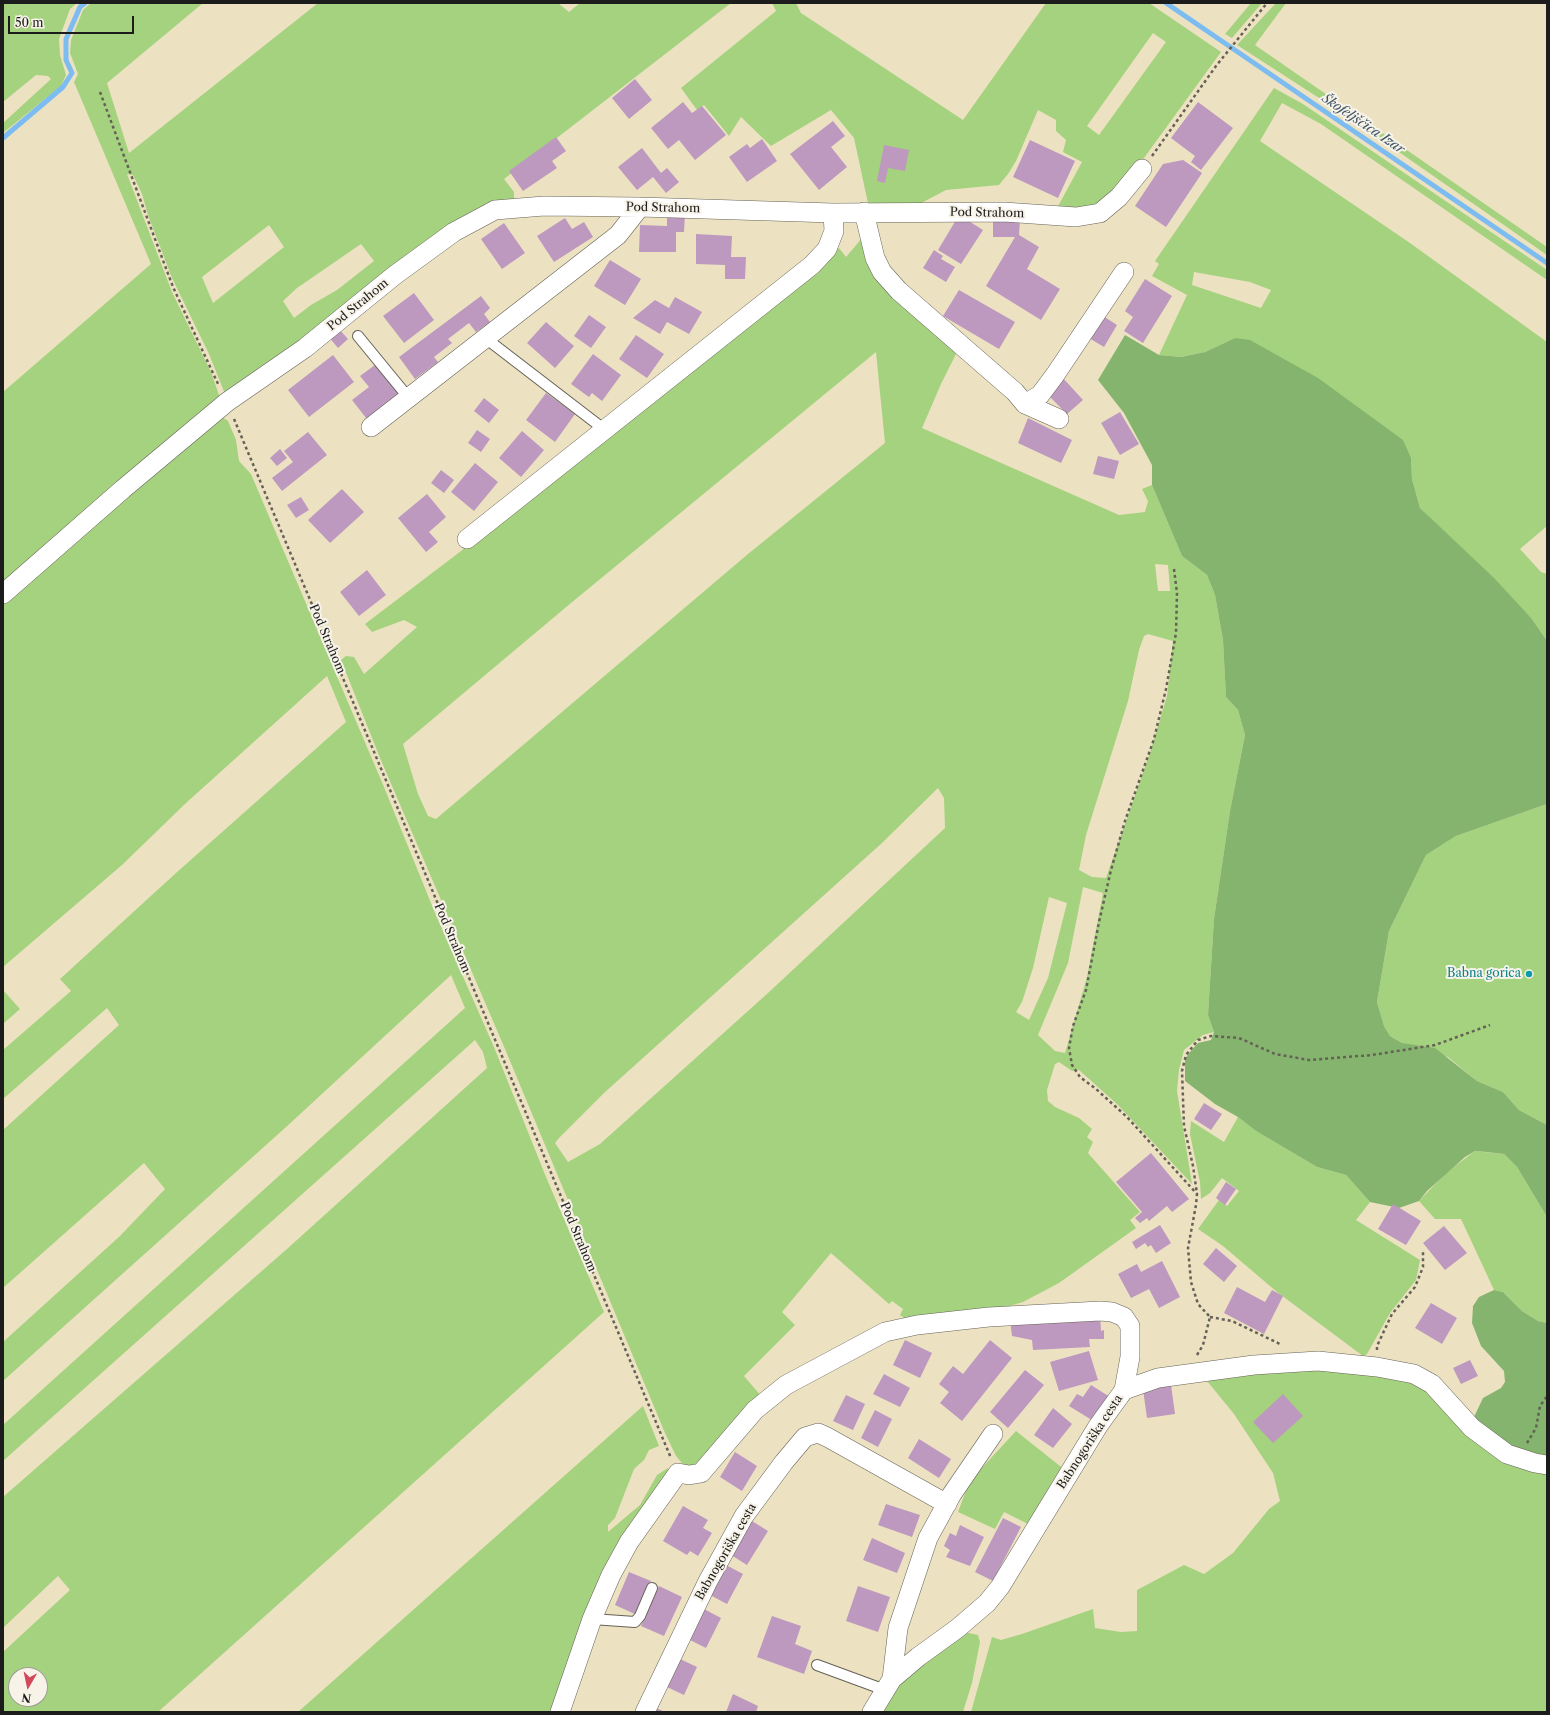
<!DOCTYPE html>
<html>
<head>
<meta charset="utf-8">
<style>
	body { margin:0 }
	#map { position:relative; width:1550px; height:1715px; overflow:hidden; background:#ece2c2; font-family:"Libre Caslon Text",serif }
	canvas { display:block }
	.frame { position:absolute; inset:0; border:4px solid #1c1c1c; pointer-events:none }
	.north { position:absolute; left:8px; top:1667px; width:40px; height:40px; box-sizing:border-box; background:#f7f3e8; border:1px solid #9f9d96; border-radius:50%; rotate:189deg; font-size:11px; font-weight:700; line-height:16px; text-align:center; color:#1c1c1c }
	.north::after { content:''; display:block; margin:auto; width:14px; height:18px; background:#d1495b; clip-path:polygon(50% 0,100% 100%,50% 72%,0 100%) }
	.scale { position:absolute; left:8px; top:16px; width:126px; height:18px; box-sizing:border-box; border:2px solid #1c1c1c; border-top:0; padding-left:5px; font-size:12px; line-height:14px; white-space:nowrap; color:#1c1c1c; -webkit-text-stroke:3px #f7f3e8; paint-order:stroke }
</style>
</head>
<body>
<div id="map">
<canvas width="1550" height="1715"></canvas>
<div class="frame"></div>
<div class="north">N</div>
<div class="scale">50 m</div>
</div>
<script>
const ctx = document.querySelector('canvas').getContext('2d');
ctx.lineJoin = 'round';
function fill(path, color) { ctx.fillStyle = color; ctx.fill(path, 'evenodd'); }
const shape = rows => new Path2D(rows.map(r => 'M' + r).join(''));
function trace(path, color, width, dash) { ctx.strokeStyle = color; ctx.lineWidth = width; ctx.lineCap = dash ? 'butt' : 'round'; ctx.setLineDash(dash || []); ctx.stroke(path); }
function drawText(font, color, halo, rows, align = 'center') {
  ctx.font = font + ' "Libre Caslon Text",serif'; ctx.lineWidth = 4; ctx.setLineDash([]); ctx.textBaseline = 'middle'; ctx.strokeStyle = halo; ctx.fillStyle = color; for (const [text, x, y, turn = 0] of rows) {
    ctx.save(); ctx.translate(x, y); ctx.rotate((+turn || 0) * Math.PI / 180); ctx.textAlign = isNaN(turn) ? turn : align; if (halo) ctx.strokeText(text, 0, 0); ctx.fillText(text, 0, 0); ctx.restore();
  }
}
fill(shape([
	[3,3,77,3,70,9,59,39,60,55,66,75,61,86,3,133,3,123,51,79,48,76,36,75,3,102],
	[91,3,203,3,107,83,129,153,318,3,558,3,569,12,580,3,731,3,504,179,514,192,514,198,512,202,321,326,225,394,209,354,172,278,148,215,142,194,133,175,127,174,172,292,211,372,219,395,217,403,3,586,3,392,151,264,74,82,78,74,70,53,71,40,83,10],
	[269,225,284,247,213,303,202,277],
	[361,244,374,261,337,290,311,305,294,318,283,301,297,288],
	[772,3,796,3,801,13,963,120,1046,3,1149,3,1221,52,1136,169,1096,209,1056,210,1082,162,1063,152,1066,140,1056,131,1056,120,1038,110,1016,161,1008,174,999,185,946,190,910,209,869,208,854,138,831,110,771,146,741,117,729,136,704,105,697,110,681,88,776,11],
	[1153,33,1166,42,1099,135,1087,126],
	[1251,3,1262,3,1232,38,1225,34],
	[1276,3,1286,3,1255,45,1547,247,1547,255,1350,118,1237,45],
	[1274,88,1303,104,1547,270,1547,280,1321,124,1282,103,1260,141,1410,243,1547,342,1547,526,1520,549,1541,572,1547,574,1547,641,1532,619,1420,508,1412,479,1411,458,1235,338,1205,352,1181,357,1159,355,1187,295,1152,276,1159,264,1155,261],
	[1194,272,1250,282,1271,290,1261,308,1192,285],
	[863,237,958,350,941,384,922,428,1119,515,1145,512,1148,501,1142,489,1152,485,1182,556,1207,575,1215,595,1223,640,1226,697,1238,710,1245,735,1230,811,1214,919,1208,1015,1214,1032,1203,1035,1184,1050,1179,1070,1177,1091,1192,1184,1117,1104,1079,1070,1072,1071,1059,1062,1055,1064,1047,1090,1048,1101,1055,1107,1079,1118,1092,1129,1087,1137,1093,1142,1088,1153,1140,1212,1130,1220,1136,1228,1059,1283,1023,1302,989,1312,910,1322,900,1315,903,1309,892,1301,889,1304,831,1253,782,1312,795,1325,744,1376,762,1397,705,1464,687,1469,676,1456,665,1433,505,1049,380,758,341,660,346,656,354,657,364,674,417,627,404,620,372,632,365,624,490,529,839,248,846,257],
	[876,352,885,443,748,554,436,819,428,816,418,794,403,744,571,603],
	[1155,564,1168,565,1170,591,1158,591],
	[1148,634,1173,641,1167,696,1150,753,1106,878,1092,877,1079,870,1086,835,1128,701,1139,650,1144,636],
	[938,788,944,798,945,828,768,993,600,1144,568,1162,555,1143,559,1138,604,1093,882,843],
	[1083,887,1103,893,1087,977,1065,1053,1055,1051,1038,1035,1068,963],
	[1049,897,1067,903,1048,978,1029,1020,1016,1012,1022,1002,1033,968],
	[222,417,228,421,236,440,239,461,251,474,384,787,435,913,494,1047,546,1177,604,1312,158,1712,3,1712,3,1652,70,1590,58,1576,3,1628,3,1497,287,1249,487,1068,483,1052,475,1040,3,1461,3,1425,465,1008,451,975,285,1128,3,1381,3,1342,120,1236,165,1189,144,1163,3,1288,3,1130,119,1025,107,1008,3,1099,3,1050,71,991,60,979,176,873,346,722,327,676,186,803,122,865,3,967,3,602],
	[16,1675,40,1675,40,1699,16,1699],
	[1547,804,1547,1125,1519,1110,1503,1092,1477,1081,1448,1057,1402,1043,1390,1036,1384,1026,1377,1002,1389,931,1426,855,1456,836],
	[3,990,20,1009,3,1024],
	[1238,1117,1256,1131,1317,1167,1346,1175,1370,1202,1356,1220,1420,1260,1416,1280,1390,1313,1367,1354,1363,1356,1277,1292,1223,1246,1198,1229,1219,1200,1227,1206,1239,1191,1222,1178,1210,1193,1201,1199,1200,1182,1190,1134,1191,1121,1224,1142],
	[1475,1151,1504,1154,1517,1167,1547,1217,1547,1323,1538,1321,1522,1311,1503,1292,1494,1290,1461,1219,1435,1219,1419,1201,1446,1173],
	[1331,1369,1415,1382,1547,1465,1547,1712,971,1712,992,1637,1001,1640,1022,1634,1093,1609,1095,1628,1121,1632,1137,1631,1137,1590,1184,1565,1204,1574,1233,1553,1269,1509,1280,1501,1273,1473,1234,1414,1203,1376],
	[643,1406,659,1446,649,1450,644,1460,634,1469,615,1518,608,1525,608,1532,640,1505,657,1475,668,1468,667,1478,611,1561,558,1712,298,1712],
	[1016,1431,1065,1470,1032,1526,1004,1512,995,1529,958,1512,967,1488,979,1471],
	[964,1632,978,1635,980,1642,972,1683,963,1712,880,1712,899,1680]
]), '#a5d27e');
fill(shape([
	[1125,335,1159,355,1181,357,1205,352,1235,338,1250,340,1318,378,1403,440,1411,458,1412,479,1420,508,1494,578,1532,619,1547,641,1547,804,1456,836,1426,855,1389,931,1377,1002,1384,1026,1390,1036,1402,1043,1435,1048,1477,1081,1503,1092,1519,1110,1547,1125,1547,1217,1517,1167,1504,1154,1487,1152,1475,1151,1465,1157,1427,1191,1419,1201,1399,1208,1370,1202,1346,1175,1317,1167,1256,1131,1238,1117,1215,1104,1185,1081,1185,1059,1190,1052,1198,1043,1211,1040,1214,1032,1208,1015,1214,919,1230,811,1245,735,1238,710,1226,697,1223,640,1215,595,1207,575,1182,556,1152,485,1152,465,1124,413,1098,380],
	[1494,1290,1503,1292,1522,1311,1538,1321,1547,1323,1547,1458,1518,1450,1483,1427,1474,1417,1483,1398,1501,1388,1505,1382,1504,1371,1481,1346,1472,1323,1473,1306,1479,1297]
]), '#84b46d');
trace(shape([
	[1166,3,1547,263],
	[3,138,63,87,72,73,66,60,66,39,80,7,85,3]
]), '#7cbcf1', 5);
fill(shape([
	[635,79,652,100,629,119,612,98],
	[683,102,692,113,702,106,726,135,695,160,679,140,668,149,651,128],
	[1198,102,1233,128,1201,170,1191,162,1195,156,1171,138],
	[833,121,845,136,831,147,847,167,819,190,790,154],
	[556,137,566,151,552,161,557,168,523,191,509,171],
	[762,139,777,161,747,182,729,157,747,144,750,148],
	[1030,140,1075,161,1058,198,1013,177],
	[884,145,909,150,905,171,888,168,885,183,877,181],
	[642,148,661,173,667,168,679,182,666,193,653,177,637,190,618,167],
	[1183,160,1202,173,1166,227,1135,206,1163,164],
	[667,214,685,214,684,232,676,232,676,252,639,252,640,225,667,226],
	[959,215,983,230,961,264,938,250],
	[565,218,572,229,584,222,593,237,554,262,537,236],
	[993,219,1020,220,1019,235,1039,247,1027,269,1060,289,1041,320,986,286,1015,237,993,237],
	[504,223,525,253,502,269,481,239],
	[696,234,732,236,731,257,746,257,745,279,725,279,725,265,696,264],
	[934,250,943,256,941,259,955,267,946,282,923,268],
	[610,260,641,279,625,305,594,286],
	[1145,279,1172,296,1143,343,1124,331,1133,317,1125,311],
	[959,290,1015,322,999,349,943,316],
	[414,293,434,320,404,343,383,316],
	[481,296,490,308,484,314,490,322,476,332,469,323,448,339,452,343,434,357,438,362,415,379,399,357],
	[675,297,702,312,689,334,667,322,660,334,633,318,655,300,669,308],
	[589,315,606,327,591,348,574,336],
	[1103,316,1117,325,1104,347,1089,338],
	[546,322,574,346,555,368,527,343],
	[338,328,348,339,338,348,328,336],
	[636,335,664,354,647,378,619,359],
	[593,354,621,375,602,401,592,393,589,397,571,384],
	[333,355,354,382,309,417,288,390],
	[379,362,405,397,370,423,352,400,369,387,360,376],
	[1062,377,1083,400,1067,414,1048,395],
	[546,393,575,414,555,442,526,420],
	[484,398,499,410,489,423,474,411],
	[1120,412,1139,444,1120,455,1101,423],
	[1028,418,1072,440,1061,463,1018,443],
	[477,430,490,439,481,452,468,443],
	[522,431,544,450,521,477,499,458],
	[308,432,327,455,282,491,272,478,293,462,284,451],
	[280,449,287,458,277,466,270,458],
	[1098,456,1119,461,1114,479,1093,474],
	[475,463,498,482,474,511,451,492],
	[441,470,454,480,444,493,431,483],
	[342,489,364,512,330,543,308,520],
	[427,494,446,517,429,532,438,542,426,552,398,518],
	[301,497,309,510,296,518,287,505],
	[367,570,386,595,359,616,340,592],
	[1204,1103,1222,1114,1211,1130,1194,1119],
	[1151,1153,1189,1199,1172,1212,1167,1206,1149,1221,1147,1218,1140,1223,1135,1218,1142,1212,1116,1182],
	[1226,1182,1236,1189,1225,1205,1216,1198],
	[1393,1204,1421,1221,1406,1245,1378,1229],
	[1160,1225,1171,1243,1156,1253,1151,1245,1148,1247,1145,1243,1136,1249,1132,1242],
	[1444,1226,1467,1253,1445,1270,1423,1243],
	[1216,1248,1237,1266,1224,1282,1203,1264],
	[1162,1261,1180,1297,1159,1308,1149,1289,1131,1298,1118,1274,1137,1264,1141,1272],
	[1237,1287,1265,1302,1272,1290,1283,1296,1264,1334,1224,1313],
	[1431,1303,1457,1318,1442,1344,1415,1328],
	[1100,1315,1101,1331,1104,1330,1104,1339,1089,1339,1090,1347,1033,1350,1032,1340,1012,1336,1010,1320],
	[905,1340,932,1353,920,1378,893,1365],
	[990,1340,1012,1358,962,1421,940,1403,949,1392,939,1384,953,1366,963,1374],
	[1089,1351,1098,1380,1059,1391,1050,1362],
	[1470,1360,1478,1376,1461,1384,1453,1368],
	[1025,1370,1044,1385,1008,1428,990,1412],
	[884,1374,910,1388,900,1407,873,1394],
	[1091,1385,1110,1397,1095,1422,1069,1406,1077,1394,1083,1397],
	[1171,1385,1175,1414,1147,1418,1143,1389],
	[1283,1394,1303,1416,1273,1443,1253,1422],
	[846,1395,865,1404,853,1430,833,1421],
	[1053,1408,1072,1424,1053,1448,1034,1435],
	[875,1410,892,1419,878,1447,861,1438],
	[919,1439,951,1459,939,1478,908,1458],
	[735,1452,757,1466,742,1491,720,1477],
	[886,1504,920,1515,912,1537,878,1525],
	[683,1506,708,1520,703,1528,712,1533,698,1556,690,1551,687,1555,663,1541],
	[1003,1518,1021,1527,993,1581,975,1572],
	[752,1521,768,1531,747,1565,731,1555],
	[960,1525,984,1537,970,1566,946,1557,950,1550,944,1546,950,1533,956,1536],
	[872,1538,905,1553,897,1573,863,1560],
	[726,1565,743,1574,727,1604,710,1595],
	[629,1572,651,1581,637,1615,615,1605],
	[659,1586,682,1597,664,1636,641,1626],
	[858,1586,890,1597,878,1632,846,1621],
	[704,1609,721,1618,706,1648,688,1639],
	[772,1616,801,1626,795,1644,812,1651,804,1674,757,1657],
	[680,1659,697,1667,684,1695,667,1687],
	[733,1694,758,1706,756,1712,726,1712],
	[656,1708,665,1712,655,1712]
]), '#bd98bf');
const service = shape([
	[358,336,408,397],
	[484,337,605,430],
	[592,1619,635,1622,640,1616,652,1588],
	[817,1665,885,1690]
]);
const minor = shape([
	[864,212,875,258,882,272,899,291,1015,392,1025,404,1059,419],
	[1025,404,1040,395,1055,375,1124,272],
	[371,427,618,235,640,207],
	[467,539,812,265,827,249,834,231,833,213],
	[3,594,123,489,227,402,305,348,395,275,454,232,495,210,544,206,640,207,833,213,1004,212,1076,217,1100,213,1119,197,1142,169],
	[892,1679,898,1628,928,1538,952,1494,993,1434],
	[560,1712,592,1619,611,1575,629,1542,678,1473,689,1475,701,1473,755,1410,786,1385,885,1332,917,1325,989,1317,1100,1311,1112,1312,1124,1317,1130,1326,1130,1357,1124,1390],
	[645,1712,708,1581,744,1516,784,1462,805,1437,818,1433,827,1437,947,1504],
	[872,1712,892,1679,918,1657,958,1628,987,1603,1000,1587,1098,1426,1124,1390,1158,1378,1254,1365,1318,1361,1377,1367,1414,1374,1432,1384,1472,1428,1507,1454,1535,1463,1547,1465]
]);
trace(service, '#656156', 12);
trace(minor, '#656156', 20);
trace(shape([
	[100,92,173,287,219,386],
	[1152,156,1216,66,1267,3],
	[234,419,671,1458],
	[1174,569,1177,593,1176,633,1166,689,1154,739,1125,821,1111,870,1099,922,1086,990,1073,1026,1069,1048,1072,1065,1080,1077,1096,1089,1127,1117,1197,1194],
	[1210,1317,1232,1321,1282,1345],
	[1377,1350,1377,1346,1392,1314,1415,1287,1423,1267,1423,1250],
	[1197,1355,1203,1345,1210,1317,1198,1304,1191,1282,1188,1248,1196,1205,1197,1194,1193,1166,1184,1126,1182,1071,1186,1055,1198,1040,1211,1036,1239,1038,1275,1054,1309,1060,1372,1055,1435,1045,1490,1025],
	[1527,1443,1536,1428,1540,1406,1547,1396]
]), '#656156', 2.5, [3, 3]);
trace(service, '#fff', 10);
trace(minor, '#fff', 19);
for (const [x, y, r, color] of [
	[1529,974,4,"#0f9aa8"]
]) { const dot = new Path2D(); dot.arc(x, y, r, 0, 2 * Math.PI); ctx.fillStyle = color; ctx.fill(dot); trace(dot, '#f7f3e8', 1.5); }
drawText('12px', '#1c1c1c', '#f7f3e8', [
	["Pod Strahom",663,208,1],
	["Pod Strahom",987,213,1],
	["Pod Strahom",358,305,-39],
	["Pod Strahom",327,639,67],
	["Pod Strahom",452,938,67],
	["Pod Strahom",578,1237,67],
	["Babnogoriška cesta",1090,1442,-57],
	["Babnogoriška cesta",726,1552,-60]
]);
drawText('12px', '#0d838f', '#f7f3e8', [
	["Babna gorica",1521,974]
], 'right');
drawText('italic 13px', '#3e5467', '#f7f3e8', [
	["Škofeljščica Izar",1363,124,34]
]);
</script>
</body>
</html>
